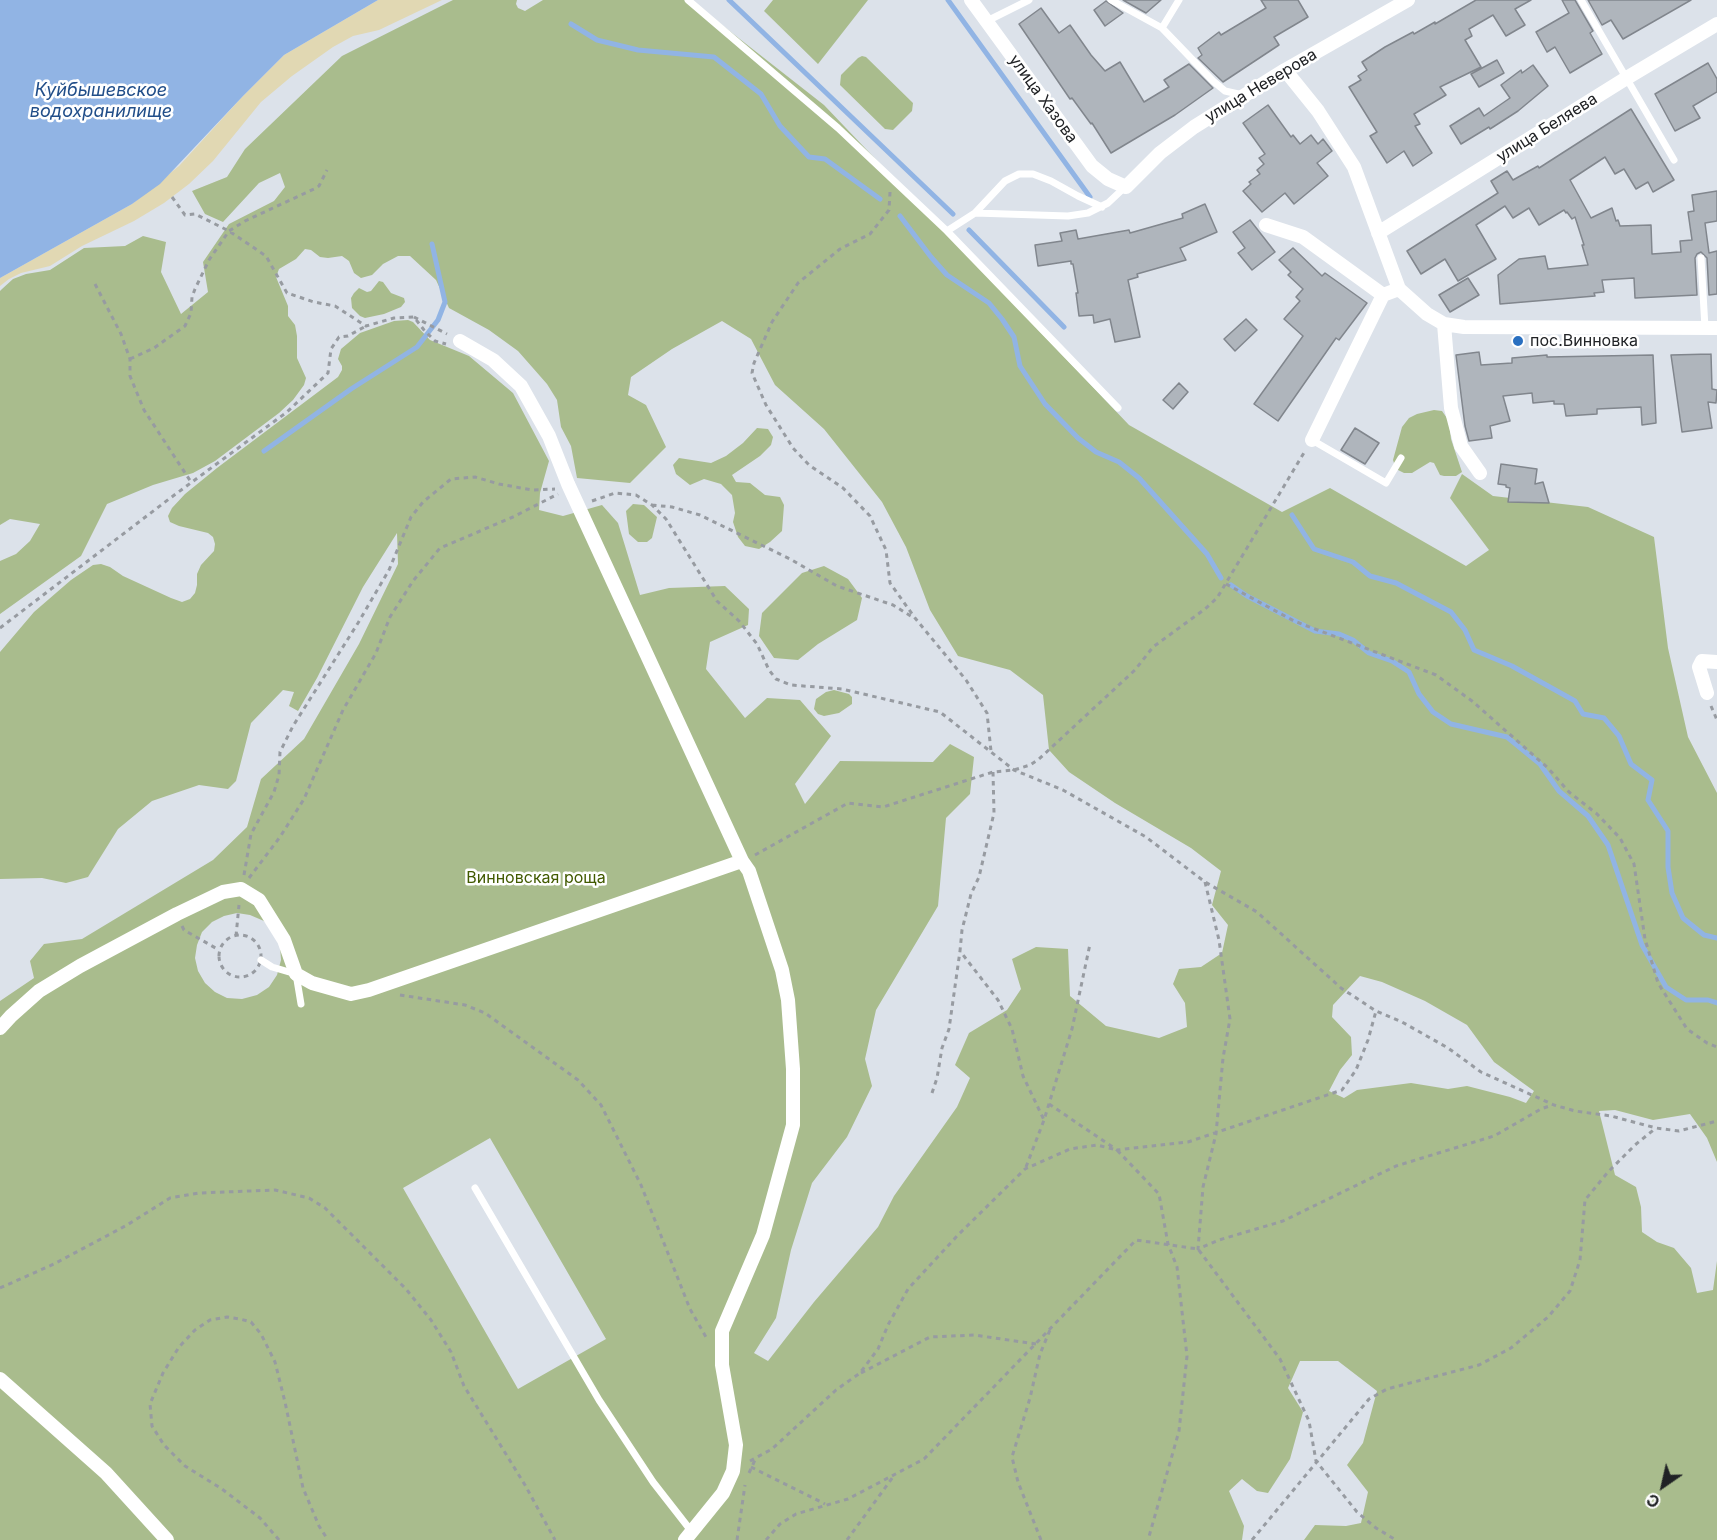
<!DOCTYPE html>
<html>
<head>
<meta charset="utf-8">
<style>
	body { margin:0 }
	#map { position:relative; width:1717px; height:1540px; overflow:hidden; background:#dce2ea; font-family:Inter,sans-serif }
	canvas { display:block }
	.north { position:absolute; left:1633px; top:1456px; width:60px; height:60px; -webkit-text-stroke:4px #fff; paint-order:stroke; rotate:214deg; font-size:16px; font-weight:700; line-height:24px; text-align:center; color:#202225 }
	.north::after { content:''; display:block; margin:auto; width:21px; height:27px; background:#202225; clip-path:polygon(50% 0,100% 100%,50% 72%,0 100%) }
</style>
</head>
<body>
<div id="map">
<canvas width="1717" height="1540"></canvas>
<div class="north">С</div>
</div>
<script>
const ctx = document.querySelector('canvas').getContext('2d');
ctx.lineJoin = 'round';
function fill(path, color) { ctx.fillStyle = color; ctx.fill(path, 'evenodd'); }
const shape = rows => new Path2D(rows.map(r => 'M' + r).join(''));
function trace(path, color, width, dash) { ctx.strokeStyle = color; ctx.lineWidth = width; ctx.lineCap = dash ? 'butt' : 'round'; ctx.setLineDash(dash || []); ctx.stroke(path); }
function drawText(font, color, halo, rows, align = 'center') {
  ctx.font = font + ' Inter,sans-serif'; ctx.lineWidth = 5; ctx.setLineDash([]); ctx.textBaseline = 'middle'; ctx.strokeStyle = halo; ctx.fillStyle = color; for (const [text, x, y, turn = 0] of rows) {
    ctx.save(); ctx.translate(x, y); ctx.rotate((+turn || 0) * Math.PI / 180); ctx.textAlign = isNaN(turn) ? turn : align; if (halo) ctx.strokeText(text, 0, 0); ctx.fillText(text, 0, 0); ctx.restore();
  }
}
fill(shape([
	[453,0,517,0,516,4,518,8,525,11,543,0,690,0,824,105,1129,425,1282,512,1330,488,1466,566,1489,550,1450,498,1462,474,1493,496,1588,507,1654,537,1668,648,1688,737,1717,793,1717,1162,1707,1138,1690,1114,1653,1120,1615,1110,1599,1111,1615,1175,1636,1187,1641,1207,1642,1232,1657,1242,1674,1248,1691,1268,1697,1293,1713,1290,1717,1261,1717,1540,1304,1540,1315,1525,1346,1526,1361,1523,1368,1492,1347,1465,1363,1443,1377,1391,1338,1361,1300,1361,1288,1388,1303,1412,1290,1459,1268,1493,1257,1491,1242,1479,1229,1491,1244,1526,1242,1540,0,1540,0,1001,34,978,30,961,44,944,82,939,213,860,247,827,261,779,304,739,359,644,398,564,397,533,363,587,317,678,298,711,289,706,294,692,283,690,251,723,236,781,228,789,199,785,152,801,118,829,88,877,66,883,42,878,0,879,0,652,34,612,71,580,93,565,101,564,110,567,123,576,171,598,182,602,190,599,195,593,197,585,197,574,201,565,214,551,215,544,213,537,208,533,179,526,170,522,168,516,172,508,185,494,217,468,338,377,342,370,342,366,338,359,341,349,360,333,394,321,408,320,413,322,430,340,469,356,513,393,549,461,540,493,539,510,563,516,602,505,618,523,640,595,669,588,725,586,749,609,748,625,710,642,706,669,745,718,767,698,800,700,831,736,795,784,805,804,840,761,933,762,950,744,974,757,970,794,946,818,938,906,876,1010,865,1059,872,1086,847,1137,812,1183,791,1250,776,1318,754,1353,768,1361,814,1302,878,1227,894,1196,957,1107,970,1078,955,1065,969,1033,1007,1010,1021,989,1012,959,1036,947,1068,949,1070,996,1106,1026,1159,1038,1187,1027,1185,1003,1173,984,1179,969,1201,967,1222,953,1228,925,1212,905,1221,871,1191,848,1115,803,1069,772,1049,750,1043,695,1010,670,958,656,930,610,906,547,882,502,824,429,775,385,751,339,722,321,672,349,631,377,628,395,646,405,666,447,630,483,577,478,571,446,561,427,557,400,547,384,518,351,489,330,449,308,436,280,410,256,398,256,383,264,372,275,361,278,354,273,349,261,342,256,328,258,320,257,311,250,305,249,296,259,279,269,276,277,288,306,288,316,295,325,297,336,297,358,306,378,304,385,293,400,279,413,215,461,193,473,153,485,107,504,81,556,0,614,0,561,16,554,30,541,40,524,10,519,0,525,0,291,2,289,13,279,26,274,50,270,84,248,125,246,143,236,166,242,161,272,181,314,208,292,203,262,229,224,274,201,285,187,280,173,259,183,223,222,205,214,192,191,227,177,245,149,342,56],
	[237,913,250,915,264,921,274,932,280,946,281,960,277,975,269,987,257,995,242,999,227,998,215,992,205,983,198,971,195,958,197,945,202,932,212,922,224,916],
	[1360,976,1382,982,1425,1001,1467,1025,1494,1062,1534,1091,1526,1103,1510,1097,1467,1086,1448,1089,1411,1083,1357,1090,1344,1098,1329,1091,1340,1070,1352,1055,1351,1037,1332,1017,1333,1005],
	[490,1138,606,1339,518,1389,403,1188],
	[773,0,868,0,818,64,764,11],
	[862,56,866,57,913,103,912,111,893,130,885,129,840,85,841,75,858,58],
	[379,281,383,282,391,293,404,298,405,302,401,307,384,314,365,318,360,316,352,308,351,298,354,293,359,288,367,292,371,291],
	[1434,410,1442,411,1449,421,1451,439,1462,472,1456,476,1444,476,1440,475,1434,463,1430,462,1412,473,1404,473,1396,469,1393,460,1402,427,1409,418,1417,414],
	[757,428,768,429,773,437,771,445,760,456,732,475,736,482,750,483,765,495,780,497,784,505,782,531,770,542,759,549,745,546,738,537,733,522,735,513,732,495,721,484,704,479,690,485,676,474,673,465,679,458,711,463,726,456,743,443],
	[633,504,644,505,657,517,652,538,647,542,638,542,629,534,626,511],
	[824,566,848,579,862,598,857,620,818,644,798,660,774,658,759,636,762,613,802,573],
	[834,690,849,694,852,697,852,704,839,713,824,716,818,714,814,709,816,699,826,692]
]), '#a9bc8d');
fill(shape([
	[378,0,442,0,379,30,353,36,333,47,292,76,261,102,213,161,189,184,164,203,134,221,82,246,50,266,21,273,9,279,0,286,0,278,132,204,179,166,243,96,284,55]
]), '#e1d8b3');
fill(shape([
	[0,0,378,0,284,55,243,96,160,184,132,204,0,278]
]), '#91b4e4');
trace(shape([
	[729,0,953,214],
	[948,0,1090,197],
	[571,24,597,40,638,50,714,57,761,94,780,126,809,157,825,159,880,199],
	[900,216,931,257,947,275,989,303,1002,319,1014,337,1020,366,1045,404,1078,438,1096,452,1119,462,1139,478,1207,554,1221,578],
	[969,230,1064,327],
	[264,451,351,389,417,347,438,320,445,302,432,244],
	[1292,515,1314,549,1353,562,1370,576,1396,583,1451,612,1465,630,1474,650,1512,666,1575,701,1583,714,1604,718,1619,736,1631,764,1652,780,1648,800,1668,831,1668,867,1672,893,1683,918,1704,935,1717,938],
	[1231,585,1247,596,1315,631,1339,634,1353,640,1369,653,1392,661,1409,672,1419,694,1433,712,1451,724,1507,737,1540,764,1559,791,1588,816,1608,845,1642,945,1666,987,1686,1000,1708,1000,1717,1003]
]), '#91b4e4', 5);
const building = shape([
	[1123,0,1161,0,1146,13,1123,0],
	[1261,0,1298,0,1308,17,1274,37,1279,45,1223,82,1198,58,1202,55,1198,48,1219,32,1221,35,1266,8,1261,0],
	[1476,0,1531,0,1515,9,1525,25,1506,36,1493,15,1469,29,1472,36,1465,40,1481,67,1440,87,1446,95,1414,114,1420,124,1415,126,1432,153,1413,166,1404,151,1387,163,1370,136,1377,132,1349,87,1361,80,1358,76,1367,70,1362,62,1385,47,1413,32,1414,34,1435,22,1435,24,1476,0],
	[1562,0,1575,0,1593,31,1590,33,1602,54,1570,73,1555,47,1547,52,1536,32,1569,13,1562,0],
	[1588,0,1691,0,1623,39,1611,20,1602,25,1588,0],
	[1106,1,1123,13,1105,26,1094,10,1106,1],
	[1041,8,1059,33,1070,25,1091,55,1105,71,1120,62,1144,102,1169,87,1164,80,1189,64,1213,88,1175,115,1111,153,1092,123,1091,124,1072,98,1070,99,1019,24,1041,8],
	[1497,60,1504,73,1479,87,1471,74,1497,60],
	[1708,63,1717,79,1717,92,1693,106,1700,118,1675,131,1655,94,1708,63],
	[1533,65,1548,86,1518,111,1490,129,1489,127,1461,144,1450,126,1479,108,1484,116,1510,98,1501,85,1521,70,1522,73,1533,65],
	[1268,105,1291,137,1293,135,1300,144,1311,135,1318,144,1323,139,1332,151,1317,163,1328,176,1294,204,1285,193,1262,212,1243,191,1251,184,1249,182,1260,174,1257,170,1264,164,1259,158,1265,154,1243,123,1268,105],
	[1631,109,1674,180,1653,192,1648,182,1636,189,1624,169,1615,174,1605,157,1570,180,1591,218,1612,208,1616,221,1618,220,1620,226,1651,225,1652,254,1681,252,1680,241,1692,240,1688,212,1694,211,1692,195,1717,191,1717,221,1705,223,1709,253,1717,251,1717,294,1709,295,1707,258,1701,252,1697,254,1695,258,1697,295,1635,298,1634,278,1602,280,1604,292,1594,293,1595,296,1500,304,1498,275,1519,259,1545,256,1548,269,1588,265,1582,245,1584,245,1575,217,1572,219,1567,212,1566,213,1564,210,1539,225,1529,208,1513,218,1505,206,1476,225,1496,259,1458,281,1445,259,1421,274,1407,251,1498,193,1491,181,1507,171,1513,180,1538,166,1539,168,1631,109],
	[1205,204,1217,232,1180,248,1186,260,1137,274,1138,277,1128,280,1140,337,1115,342,1110,319,1094,323,1093,315,1079,316,1076,293,1078,293,1073,264,1071,264,1071,261,1038,266,1035,245,1062,241,1060,233,1076,230,1078,239,1129,230,1130,233,1183,218,1182,214,1205,204],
	[1250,220,1275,252,1252,270,1238,253,1245,248,1233,232,1250,220],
	[1293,248,1322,276,1325,273,1367,303,1339,340,1336,338,1278,421,1254,404,1303,336,1284,319,1300,301,1296,297,1303,289,1288,275,1291,272,1279,260,1293,248],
	[1468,278,1479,295,1450,312,1439,295,1468,278],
	[1246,319,1257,330,1235,351,1224,339,1246,319],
	[1479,352,1481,365,1512,363,1512,358,1547,355,1547,357,1653,355,1656,423,1642,425,1641,407,1597,409,1597,414,1566,416,1564,404,1554,404,1554,401,1533,403,1532,393,1503,396,1510,421,1490,426,1492,438,1469,441,1465,426,1456,355,1479,352],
	[1711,354,1712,389,1717,390,1716,403,1708,402,1712,428,1682,432,1671,355,1711,354],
	[1179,383,1188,392,1173,409,1163,400,1179,383],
	[1355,428,1379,443,1365,464,1341,450,1355,428],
	[1501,464,1537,469,1535,484,1543,482,1549,503,1508,502,1510,488,1506,487,1506,485,1498,484,1501,464]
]);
fill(building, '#afb5bc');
trace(building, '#81868d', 1.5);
trace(shape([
	[890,192,889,210,870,234,840,249,798,283,772,322,754,363,752,373,766,405,793,448,809,465,843,488,870,516,886,550,890,583,915,618,966,680,987,713,991,751],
	[172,197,185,215,195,214,229,231,266,256,287,293,314,302,335,306,366,326,394,318,414,317,424,330,435,341,446,344],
	[95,284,121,334,130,359,130,376,144,410,191,482],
	[414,317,447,334],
	[130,359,154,348,185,326,191,313,192,297,195,289,209,260,229,231,245,221,314,189,319,186,327,170],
	[592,501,615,493,636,495,652,505,666,519,717,601,739,621,757,644,769,670,776,679,791,685,842,689,940,712,1014,770,1063,790,1146,837,1205,882,1257,912,1341,988,1376,1011,1402,1022,1448,1048,1481,1072,1554,1105,1575,1111,1611,1116,1656,1128,1679,1131,1717,1121],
	[652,505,672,507,700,515,790,559,837,586,893,605,914,618],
	[1226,584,1294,621,1436,675,1472,701,1548,768,1569,792,1597,814,1620,838,1634,864,1645,939,1658,983,1687,1029,1707,1043,1717,1047],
	[0,628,169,499,287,412,328,373,331,349,339,337,348,336,366,326],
	[1711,706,1717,720],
	[993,772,994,813,979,877,971,894,962,930,960,951,998,1000,1012,1029,1023,1076,1044,1120],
	[755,855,848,803,883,807,993,772,1014,770,1030,765,1039,759,1135,670,1153,647,1205,609,1217,598,1305,451],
	[244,875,251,834,274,792,279,775,280,752,293,726,358,623,389,570,411,517,423,502,451,479,475,477,499,484,532,490,555,489],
	[249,878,280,837,304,799,343,710,376,653,390,617,413,581,440,548,513,517,558,494],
	[1205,882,1219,940,1230,1019,1223,1058,1216,1134,1203,1187,1198,1249,1219,1240,1283,1221,1396,1166,1494,1136,1541,1109,1552,1105],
	[182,926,184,930,219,950],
	'219 956a21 21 0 1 1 42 0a21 21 0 1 1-42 0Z',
	[236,936,239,905],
	[400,995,465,1005,485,1013,578,1080,601,1105,641,1185,690,1309,706,1337],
	[932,1093,937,1078,942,1048,949,1029,960,951],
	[1049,1104,1117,1150,1188,1142,1342,1090,1356,1070,1368,1040,1376,1011],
	[1026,1167,1044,1120,1072,1029,1090,944],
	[0,1288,54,1264,127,1225,170,1198,199,1193,275,1190,309,1198,325,1208,406,1289,431,1320,451,1352,464,1386,525,1485,555,1540],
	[861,1373,930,1337,974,1335,1036,1344],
	[750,1461,772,1449,836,1390,860,1373,878,1349,888,1325,908,1289,958,1235,1025,1169,1070,1149,1097,1145,1117,1150,1159,1194,1168,1244,1177,1267,1187,1356,1179,1431,1148,1540],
	[751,1467,825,1504],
	[749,1473,755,1460],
	[279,1540,260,1518,222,1489,185,1466,164,1445,152,1426,150,1404,163,1373,179,1347,195,1330,210,1320,227,1317,240,1319,251,1322,261,1334,275,1362,285,1402,303,1488,319,1526,328,1540],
	[737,1540,745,1485],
	[766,1540,780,1524,796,1514,848,1499,924,1459,1136,1240,1198,1249,1280,1359,1309,1421,1316,1461,1357,1512,1376,1528,1396,1540],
	[847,1540,893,1477],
	[1041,1540,1018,1482,1012,1457,1030,1398,1040,1354,1050,1330],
	[1252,1540,1369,1399,1387,1389,1479,1365,1511,1348,1548,1317,1570,1291,1580,1260,1585,1200,1608,1172,1635,1145,1656,1128]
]), '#979ba1', 3, [4.5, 4.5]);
trace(shape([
	[688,0,838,128,947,231,1118,408],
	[1111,0,1162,28,1213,81,1225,91,1243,95],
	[1581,0,1674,160],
	[987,21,1029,0],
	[1162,28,1179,0],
	[975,213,1005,181,1019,174,1033,174,1051,181,1078,196,1102,207],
	[947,231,975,213,1068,216,1088,213,1108,203,1125,187],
	[1701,258,1705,328],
	[1312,440,1386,483,1401,458],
	[261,960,272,967,296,974,301,1004],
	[475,1188,599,1400,653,1482,692,1532]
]), '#fff', 7);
trace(shape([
	[971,0,1092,166,1108,179,1126,187,1160,153,1194,127,1285,70,1408,0],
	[1285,70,1318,111,1354,167,1399,289,1427,314,1444,324,1464,327,1717,328],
	[1266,225,1303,237,1383,295],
	[1378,233,1625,79,1717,24],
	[1444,324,1451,408,1461,446,1480,473],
	[460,341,493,360,521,386,549,436,568,484,742,861,749,871,782,970,788,1000,793,1069,793,1125,763,1235,722,1331,722,1365,736,1445,733,1471,723,1493,685,1540],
	[1312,440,1383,295,1399,289],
	[1707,693,1699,667,1702,661,1717,662],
	[0,1028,11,1016,39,991,80,966,177,914,223,892,241,889,259,900,284,940,296,974,312,983,351,994,369,990,742,861],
	[0,1379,106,1473,167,1540]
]), '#fff', 14);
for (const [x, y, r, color] of [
	[1518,341,6,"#296fc0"]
]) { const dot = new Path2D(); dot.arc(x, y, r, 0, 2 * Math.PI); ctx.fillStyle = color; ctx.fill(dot); trace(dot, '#fff', 2); }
drawText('16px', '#202225', '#fff', [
	["улица Неверова",1261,86,-31],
	["улица Хазова",1043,99,54],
	["улица Беляева",1547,128,-32]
]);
drawText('16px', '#202225', '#fff', [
	["пос.Винновка",1530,341]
], 'left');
drawText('16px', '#415a00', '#fff', [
	["Винновская роща",536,878]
]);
drawText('italic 18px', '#214e89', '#fff', [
	["Куйбышевское",101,91],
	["водохранилище",101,112]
]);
</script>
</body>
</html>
